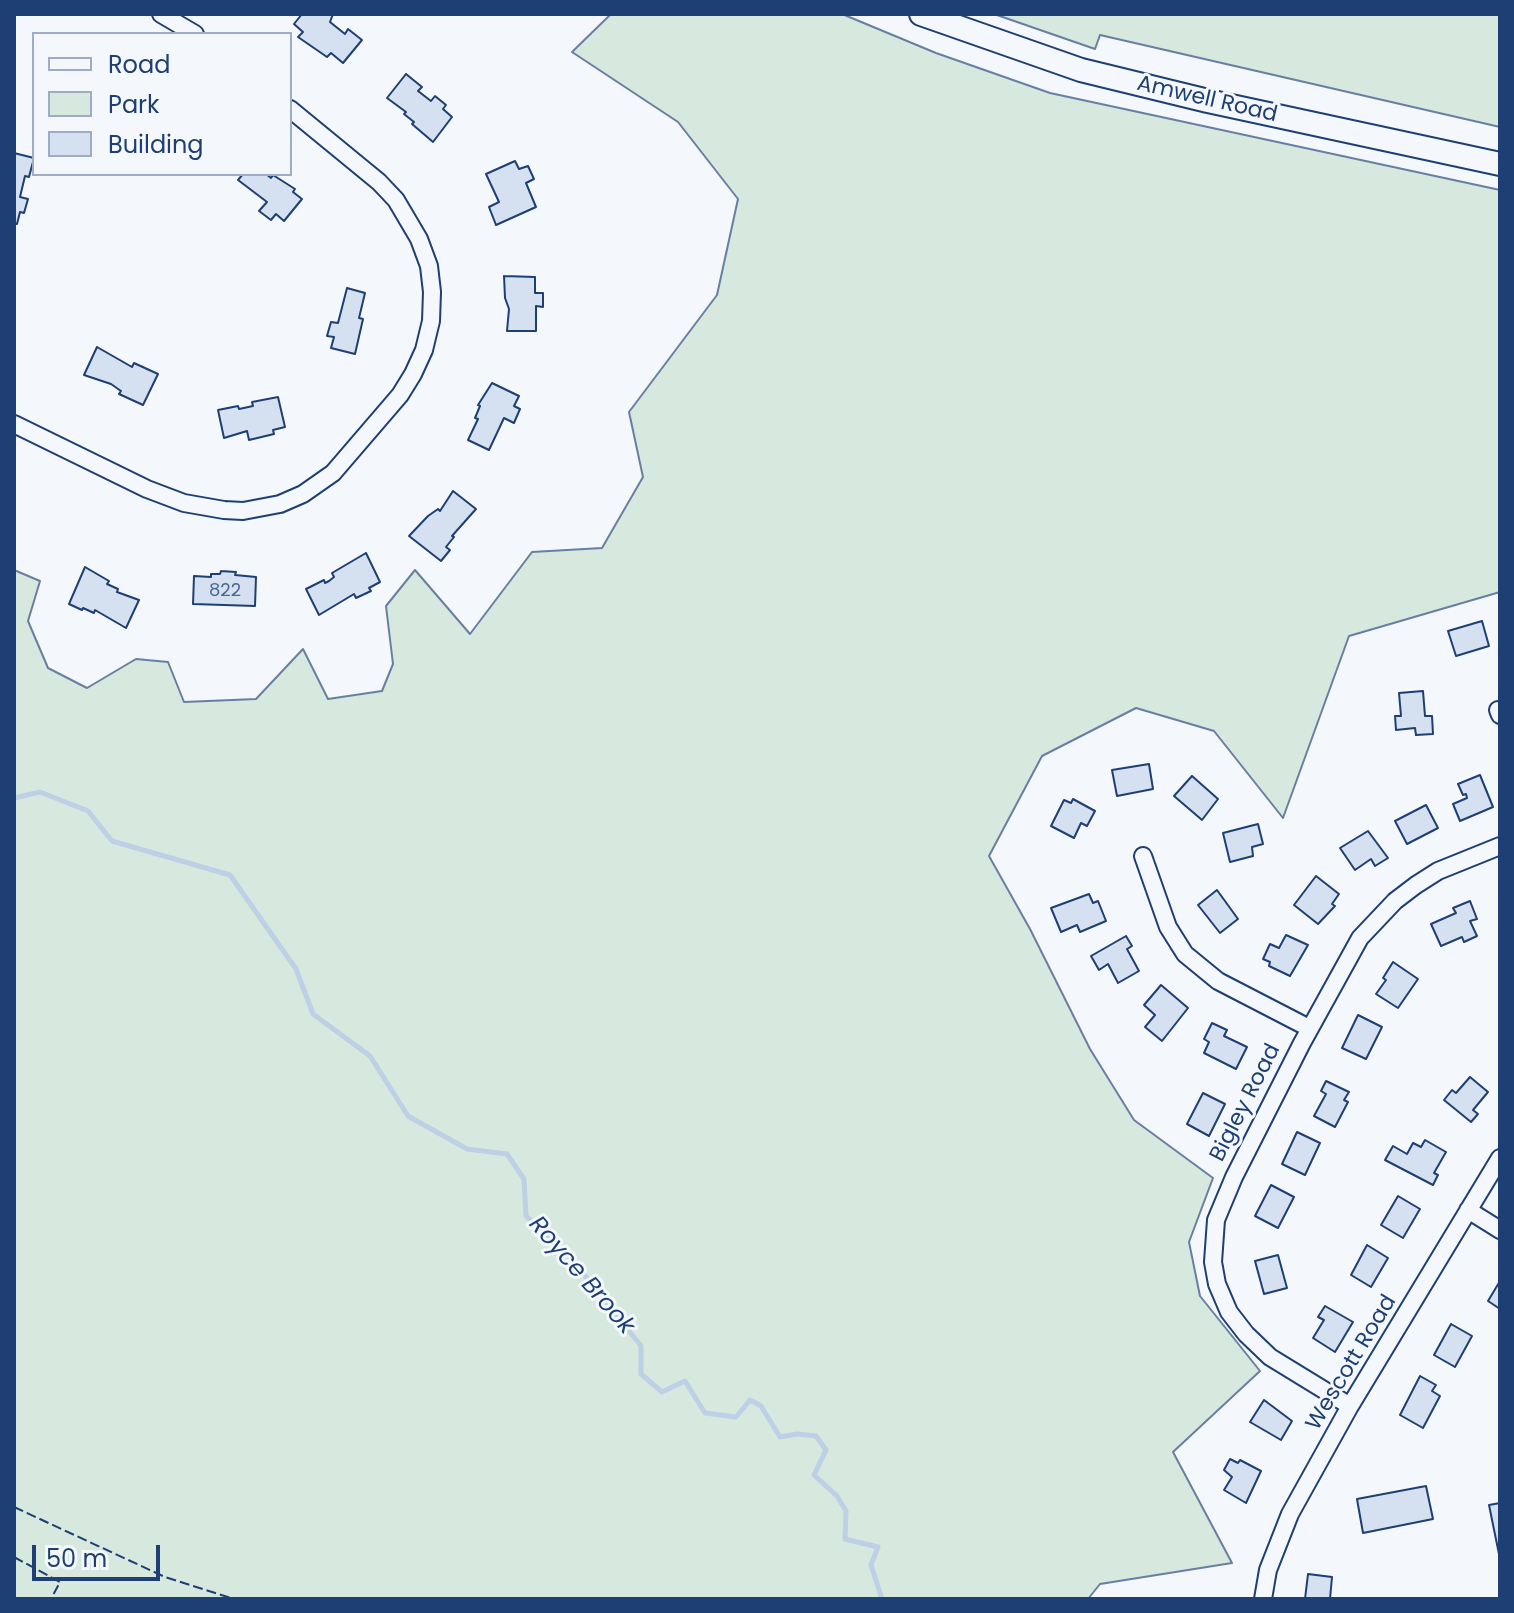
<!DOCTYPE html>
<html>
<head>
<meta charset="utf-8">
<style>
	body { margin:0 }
	#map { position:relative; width:1514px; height:1613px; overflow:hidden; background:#f4f7fb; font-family:Poppins,sans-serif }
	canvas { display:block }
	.frame { position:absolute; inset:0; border:16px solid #1d3f73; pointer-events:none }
	.legend { position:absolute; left:32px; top:32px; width:260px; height:144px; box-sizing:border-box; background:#f4f7fb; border:2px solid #9eadc5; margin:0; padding:10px 14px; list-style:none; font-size:24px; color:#1d3f73 }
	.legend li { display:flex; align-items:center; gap:16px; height:40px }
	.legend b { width:40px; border:2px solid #9eadc5 }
	.scale { position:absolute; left:32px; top:1545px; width:128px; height:36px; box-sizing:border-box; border:4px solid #1d3f73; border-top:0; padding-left:10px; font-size:24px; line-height:28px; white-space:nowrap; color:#1d3f73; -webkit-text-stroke:6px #f4f7fb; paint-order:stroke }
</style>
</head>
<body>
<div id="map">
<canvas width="1514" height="1613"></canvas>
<div class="frame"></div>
<ul class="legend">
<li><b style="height:10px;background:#f4f7fb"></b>Road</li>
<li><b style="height:22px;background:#d7e8df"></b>Park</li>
<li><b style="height:22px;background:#d5e0f0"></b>Building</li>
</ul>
<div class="scale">50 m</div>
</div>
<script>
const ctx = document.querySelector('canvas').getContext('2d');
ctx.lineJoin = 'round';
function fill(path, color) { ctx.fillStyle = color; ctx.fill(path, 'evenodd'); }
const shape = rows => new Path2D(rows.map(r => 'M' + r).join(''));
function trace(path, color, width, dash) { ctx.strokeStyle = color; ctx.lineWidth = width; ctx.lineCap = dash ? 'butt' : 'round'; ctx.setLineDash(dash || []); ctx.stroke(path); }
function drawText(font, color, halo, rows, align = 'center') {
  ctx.font = font + ' Poppins,sans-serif'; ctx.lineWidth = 6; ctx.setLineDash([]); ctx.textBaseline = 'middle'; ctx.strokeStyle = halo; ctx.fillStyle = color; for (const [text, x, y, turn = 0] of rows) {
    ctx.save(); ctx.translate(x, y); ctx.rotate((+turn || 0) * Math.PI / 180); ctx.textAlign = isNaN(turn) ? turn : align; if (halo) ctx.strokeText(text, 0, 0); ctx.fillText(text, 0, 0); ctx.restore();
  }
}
const green = shape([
	[611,14,842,14,936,53,1050,93,1500,190,1500,592,1349,636,1283,818,1214,731,1136,708,1042,756,989,856,1030,929,1090,1049,1134,1120,1213,1178,1189,1242,1200,1296,1260,1371,1173,1452,1232,1563,1100,1584,1088,1599,14,1599,14,570,40,581,28,621,48,668,87,688,136,659,168,662,184,702,256,699,303,649,328,699,382,691,393,664,386,606,415,570,470,634,532,552,602,548,643,477,629,412,717,295,738,199,678,122,572,52,611,14],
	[994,14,1500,14,1500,127,1100,35,1095,49,994,14]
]);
fill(green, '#d7e8df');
trace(green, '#687fa3', 2);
trace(shape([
	[14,798,40,792,88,811,112,841,230,875,296,969,313,1014,370,1056,408,1116,467,1149,507,1154,524,1179,526,1216,566,1252,641,1346,641,1374,662,1392,685,1381,705,1413,736,1417,750,1400,761,1406,780,1437,797,1434,816,1436,826,1450,814,1475,837,1496,846,1511,845,1539,878,1547,871,1565,882,1599]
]), '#bed0e5', 5);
const building = shape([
	[302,14,333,14,330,22,345,34,348,29,362,40,343,63,331,53,327,57,298,37,303,32,294,24,302,14],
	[406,74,422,87,418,91,431,101,435,96,446,105,443,109,452,117,433,142,412,124,414,122,404,114,406,112,387,98,406,74],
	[14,153,34,158,29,177,25,176,20,197,28,199,24,213,20,212,17,224,14,223,14,153],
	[515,161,519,169,528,166,534,179,526,183,536,207,496,225,489,207,499,202,486,174,515,161],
	[243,174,266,174,271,178,273,175,295,189,293,192,302,199,284,221,276,214,271,220,259,211,267,202,238,180,243,174],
	[504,276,535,277,535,293,543,293,543,307,536,306,536,331,507,331,509,309,505,298,504,276],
	[347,288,365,293,359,318,363,319,355,354,331,348,334,337,327,336,331,322,338,323,347,288],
	[97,347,132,367,134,363,158,374,143,405,119,394,121,391,111,384,84,375,97,347],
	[492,383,519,396,514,406,520,409,514,423,504,418,489,450,468,440,478,419,475,418,480,406,478,405,492,383],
	[278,397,285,427,273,430,274,434,249,440,247,431,224,438,218,410,238,406,239,409,253,406,252,402,278,397],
	[453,491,476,509,452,536,454,537,446,547,450,550,441,561,409,536,428,516,438,509,440,511,453,491],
	[366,553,380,582,369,588,371,591,356,598,354,594,319,615,306,589,324,580,325,583,329,581,334,577,332,573,366,553],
	[85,567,109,581,107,584,118,589,117,592,139,600,126,628,95,610,94,613,83,608,82,610,69,604,85,567],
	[221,571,236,572,235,575,256,577,255,606,193,604,194,576,211,577,211,574,220,574,221,571],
	[1482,621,1489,646,1456,656,1448,631,1482,621],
	[1423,691,1425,716,1432,716,1433,734,1416,735,1415,728,1396,730,1395,716,1401,716,1399,693,1423,691],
	[1149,764,1153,789,1117,796,1112,770,1149,764],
	[1480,775,1493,807,1460,821,1453,804,1467,798,1466,794,1463,795,1458,784,1480,775],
	[1192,776,1218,799,1202,820,1174,796,1192,776],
	[1073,799,1095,811,1087,826,1081,823,1074,838,1051,826,1064,800,1071,803,1073,799],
	[1426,805,1438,828,1407,844,1395,821,1426,805],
	[1258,824,1263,844,1252,847,1253,856,1230,862,1223,833,1258,824],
	[1368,831,1388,858,1375,866,1371,859,1355,870,1340,848,1368,831],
	[1316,876,1339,894,1332,904,1335,906,1318,924,1294,905,1316,876],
	[1217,890,1238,919,1220,933,1198,905,1217,890],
	[1089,894,1093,903,1098,901,1106,921,1080,932,1077,925,1061,932,1051,908,1089,894],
	[1470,901,1477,919,1470,921,1477,936,1464,942,1462,937,1441,946,1431,924,1456,913,1453,908,1470,901],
	[1286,935,1308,945,1290,976,1269,966,1270,962,1263,959,1270,944,1279,948,1286,935],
	[1126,936,1132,946,1127,949,1139,971,1118,983,1108,964,1099,970,1091,956,1126,936],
	[1393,962,1418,979,1398,1008,1376,994,1386,980,1383,978,1393,962],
	[1161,985,1188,1008,1162,1041,1145,1027,1155,1015,1144,1005,1161,985],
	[1358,1015,1382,1027,1366,1059,1342,1048,1358,1015],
	[1212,1023,1227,1030,1224,1036,1247,1047,1236,1069,1204,1053,1209,1042,1204,1039,1212,1023],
	[1470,1077,1488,1092,1473,1110,1478,1114,1471,1122,1444,1100,1452,1090,1456,1093,1470,1077],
	[1326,1081,1349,1092,1344,1100,1348,1102,1335,1127,1314,1116,1326,1094,1321,1091,1326,1081],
	[1203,1093,1225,1104,1209,1136,1187,1124,1203,1093],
	[1297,1132,1320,1143,1305,1175,1282,1164,1297,1132],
	[1425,1140,1446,1152,1434,1173,1438,1175,1433,1185,1385,1160,1393,1146,1407,1154,1413,1143,1421,1147,1425,1140],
	[1271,1185,1294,1197,1278,1228,1255,1216,1271,1185],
	[1398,1196,1420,1209,1403,1238,1381,1225,1398,1196],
	[1367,1245,1388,1258,1371,1287,1351,1275,1367,1245],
	[1278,1255,1287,1288,1264,1294,1255,1261,1278,1255],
	[1500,1281,1500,1309,1488,1301,1500,1281],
	[1325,1306,1353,1322,1335,1352,1313,1338,1324,1320,1318,1317,1325,1306],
	[1451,1324,1472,1336,1455,1367,1434,1355,1451,1324],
	[1420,1376,1436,1385,1432,1391,1440,1396,1423,1428,1400,1415,1420,1376],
	[1264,1400,1292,1421,1281,1440,1250,1422,1264,1400],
	[1230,1459,1238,1463,1240,1460,1261,1471,1246,1503,1224,1490,1232,1477,1224,1470,1230,1459],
	[1426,1486,1433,1519,1363,1533,1357,1499,1426,1486],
	[1500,1503,1500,1559,1489,1505,1500,1503],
	[1308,1574,1332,1577,1330,1599,1305,1599,1308,1574]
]);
fill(building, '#d5e0f0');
trace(building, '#1d3f73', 2);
const street = shape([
	[161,14,195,34],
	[14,424,147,489,184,503,224,510,243,511,280,504,303,494,333,473,400,395,413,374,424,350,431,321,432,292,429,266,419,239,396,200,379,182,290,109],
	[1498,710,1500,715],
	[1143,856,1168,927,1185,954,1218,981,1309,1028],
	[1468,1210,1500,1230],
	[1350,1406,1270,1357,1246,1334,1229,1312,1217,1284,1213,1262,1216,1220,1234,1177,1302,1043,1360,938,1395,901,1416,885,1438,871,1500,846],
	[1263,1599,1268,1570,1290,1514,1350,1406,1500,1158]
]);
const secondary = shape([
	[921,14,1081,70,1208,101,1500,164]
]);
trace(street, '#1d3f73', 20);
trace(secondary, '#1d3f73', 26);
trace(street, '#f4f7fb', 16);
trace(secondary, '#f4f7fb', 22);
trace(shape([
	[14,1507,165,1577,234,1599],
	[14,1557,60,1582,51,1599]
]), '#1d3f73', 2, [10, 4]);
drawText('18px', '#4b6792', null, [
	["822",225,591]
]);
drawText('22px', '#1d3f73', '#f4f7fb', [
	["Amwell Road",1207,100,13],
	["Bigley Road",1246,1103,-63],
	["Wescott Road",1352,1363,-59]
]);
drawText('italic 24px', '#1d3f73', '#f4f7fb', [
	["Royce Brook",581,1276,49]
]);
</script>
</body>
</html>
